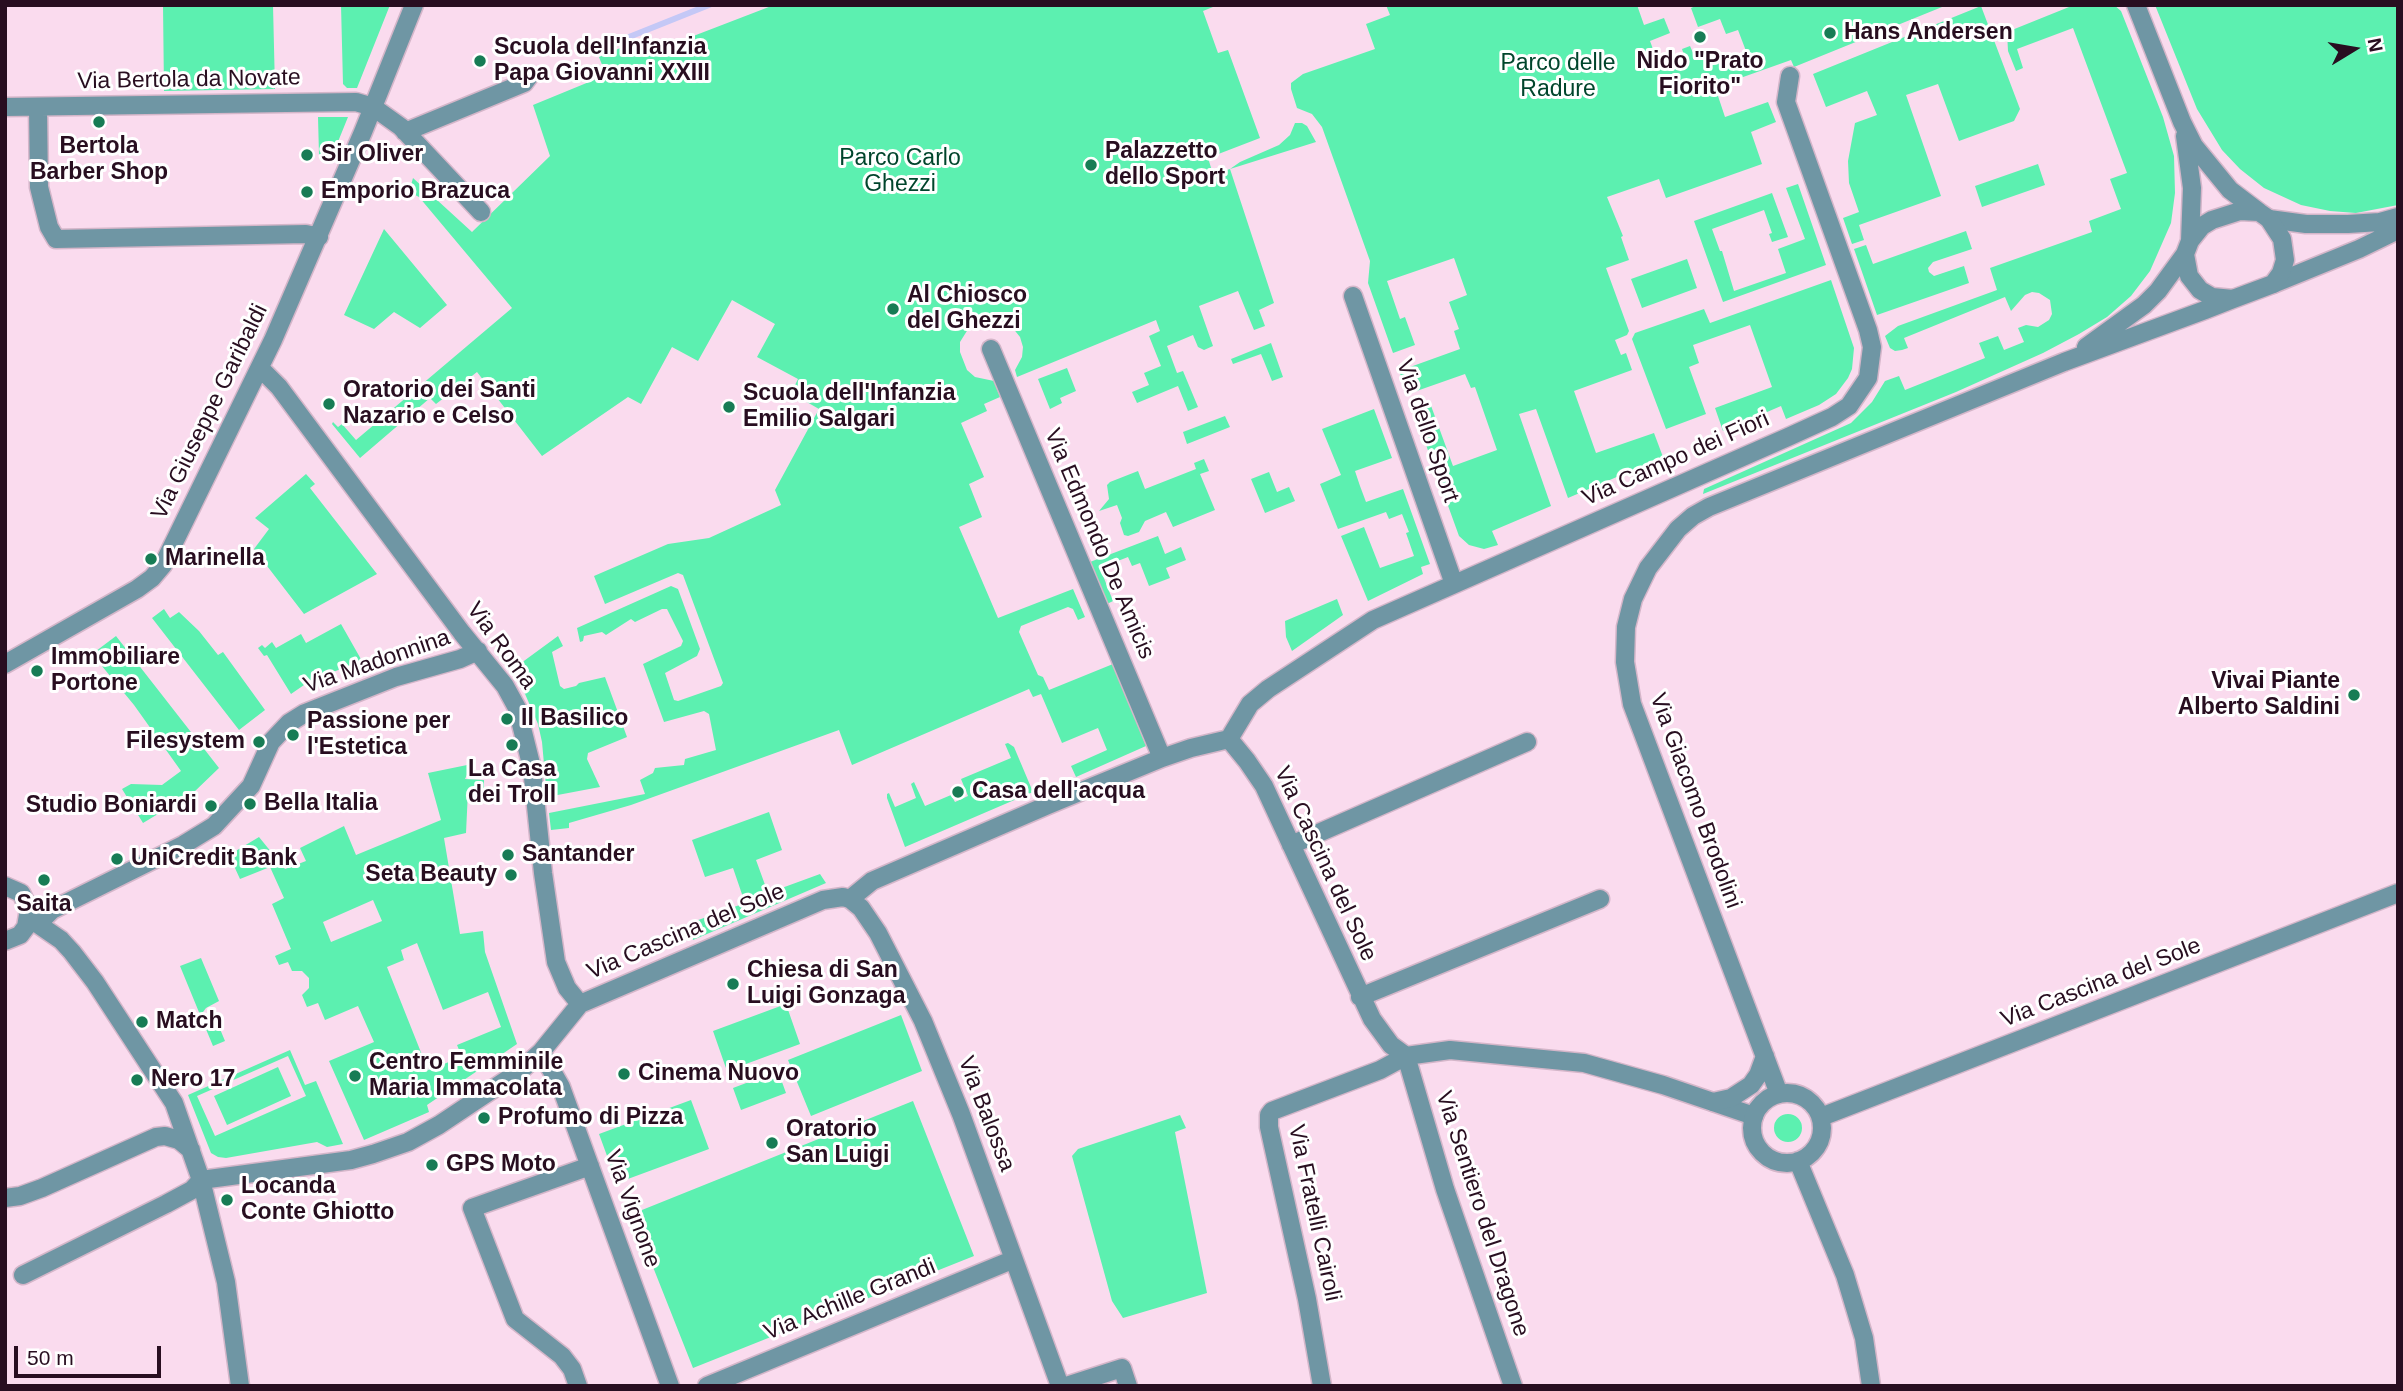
<!DOCTYPE html>
<html>
<head>
<meta charset="utf-8">
<style>
	body { margin:0 }
	#map { position:relative; width:2403px; height:1391px; overflow:hidden; background:#fadbee; font-family:Arial,sans-serif }
	canvas { display:block }
	.frame { position:absolute; inset:0; border:7px solid #280e20; pointer-events:none }
	.north { position:absolute; left:2319px; top:14px; width:70px; height:70px; -webkit-text-stroke:5px #fff; paint-order:stroke; rotate:79deg; font-size:19px; font-weight:700; line-height:28px; text-align:center; color:#280e20 }
	.north::after { content:''; display:block; margin:auto; width:24px; height:32px; background:#280e20; clip-path:polygon(50% 0,100% 100%,50% 72%,0 100%) }
	.scale { position:absolute; left:14px; top:1346px; width:147px; height:32px; box-sizing:border-box; border:4px solid #280e20; border-top:0; padding-left:9px; font-size:21px; line-height:24px; white-space:nowrap; color:#280e20; -webkit-text-stroke:5px #fff; paint-order:stroke }
</style>
</head>
<body>
<div id="map">
<canvas width="2403" height="1391"></canvas>
<div class="frame"></div>
<div class="north">N</div>
<div class="scale">50 m</div>
</div>
<script>
const ctx = document.querySelector('canvas').getContext('2d');
ctx.lineJoin = 'round';
function fill(path, color) { ctx.fillStyle = color; ctx.fill(path, 'evenodd'); }
const shape = rows => new Path2D(rows.map(r => 'M' + r).join(''));
function trace(path, color, width, dash) { ctx.strokeStyle = color; ctx.lineWidth = width; ctx.lineCap = dash ? 'butt' : 'round'; ctx.setLineDash(dash || []); ctx.stroke(path); }
function drawText(font, color, halo, rows, align = 'center') {
  ctx.font = font + ' Arial,sans-serif'; ctx.lineWidth = 6; ctx.setLineDash([]); ctx.textBaseline = 'middle'; ctx.strokeStyle = halo; ctx.fillStyle = color; for (const [text, x, y, turn = 0] of rows) {
    ctx.save(); ctx.translate(x, y); ctx.rotate((+turn || 0) * Math.PI / 180); ctx.textAlign = isNaN(turn) ? turn : align; if (halo) ctx.strokeText(text, 0, 0); ctx.fillText(text, 0, 0); ctx.restore();
  }
}
fill(shape([
	[163,5,273,5,275,89,164,91],
	[341,5,390,5,357,88,347,88,343,84],
	[774,5,1212,5,1213,7,1203,11,1218,53,1228,50,1260,138,1208,158,1213,174,1230,169,1240,162,1279,145,1290,135,1295,123,1302,123,1307,126,1316,142,1230,169,1274,303,1259,310,1265,326,1254,330,1238,291,1199,306,1213,346,1204,350,1198,347,1193,335,1167,346,1177,373,1183,371,1198,407,1188,411,1178,386,1137,403,1132,392,1149,385,1144,373,1161,366,1149,336,1160,331,1156,320,1017,377,1015,370,1022,357,1023,347,1020,337,1008,322,998,319,979,320,970,326,960,342,960,352,967,370,975,377,994,381,1000,397,984,404,987,411,961,423,984,477,969,484,982,517,959,527,998,618,1073,589,1085,617,1078,620,1073,609,1068,607,1021,626,1019,632,1038,675,1043,677,1049,690,1113,664,1146,746,1076,777,1071,766,1107,750,1098,728,1062,743,1041,694,1033,697,1029,689,852,765,839,730,631,805,569,823,569,828,551,830,549,813,645,794,640,780,653,773,655,768,684,765,685,759,716,750,709,714,704,711,664,722,643,664,681,646,683,641,667,609,662,609,635,622,631,619,606,635,602,632,584,636,583,641,580,642,577,628,671,586,678,589,700,649,697,656,665,673,674,700,678,701,721,686,723,683,683,575,678,573,605,604,594,576,668,544,709,538,781,505,775,490,819,409,791,393,798,379,757,357,775,324,732,300,698,361,672,347,641,404,628,397,542,456,477,372,436,404,430,398,360,458,332,424,333,422,338,427,342,424,356,440,512,308,419,197,409,192,413,178,472,232,550,156,533,105,606,75,599,57,644,38,649,48,657,50],
	[1386,5,1637,5,1644,25,1664,18,1670,33,1650,41,1660,68,1685,58,1682,49,1690,46,1694,55,1701,53,1704,60,1718,55,1720,61,1746,51,1738,30,1726,34,1720,19,1698,27,1691,8,1698,5,1947,5,1794,67,1791,60,1715,87,1725,117,1768,102,1776,122,1751,132,1762,164,1666,198,1659,179,1607,197,1623,236,1621,237,1629,260,1606,268,1629,331,1627,335,1615,340,1621,355,1626,353,1632,370,1574,391,1596,453,1654,433,1663,457,1568,498,1536,409,1519,414,1551,506,1492,531,1498,545,1484,549,1469,545,1459,536,1413,409,1430,403,1453,466,1497,450,1475,387,1471,388,1465,374,1408,394,1399,371,1460,349,1454,331,1459,329,1449,302,1467,295,1454,258,1387,281,1400,319,1405,317,1415,345,1393,353,1368,283,1370,261,1322,127,1312,114,1297,108,1291,89,1291,83,1303,74,1375,49,1366,24,1390,15],
	[2074,5,2114,5,2121,11,2163,117,2174,156,2175,193,2171,223,2150,271,2131,296,2107,317,2079,334,2043,353,1956,392,1703,494,1704,489,1851,423,1872,402,1885,381,1899,376,1905,390,1985,358,1979,343,1998,336,2004,350,2024,342,2018,328,2026,325,2038,327,2049,320,2052,314,2050,300,2039,293,2032,292,2025,295,2011,311,2005,297,1904,338,1908,348,1902,350,1895,351,1890,348,1885,336,1898,326,1997,290,1990,268,2092,232,2089,221,2121,209,2110,179,2127,173,2073,28,2017,49,2023,68,2016,71,2008,51,2007,32],
	[2155,5,2398,5,2398,205,2356,213,2330,211,2301,205,2264,188,2240,169,2222,150,2197,109],
	[1981,6,2020,109,2014,121,1959,141,1938,84,1906,95,1941,196,1859,225,1864,240,1852,244,1843,218,1859,212,1849,183,1848,161,1855,123,1877,115,1867,91,1826,107,1813,74],
	[318,117,348,117,331,159,319,155],
	[2038,164,2045,185,1982,207,1975,186],
	[1798,184,1826,265,1723,302,1694,221,1772,193,1788,237,1772,242,1769,234,1772,233,1764,210,1712,229,1720,251,1722,251,1734,291,1786,273,1778,249,1805,239,1786,188],
	[384,229,447,305,420,328,394,312,374,329,344,315],
	[1966,231,1972,249,1933,262,1928,268,1929,272,1934,276,1964,266,1969,283,1877,315,1854,249,1866,245,1873,264],
	[1687,259,1697,288,1642,308,1631,279],
	[1831,280,1854,348,1852,369,1848,378,1836,394,1819,405,1786,419,1781,406,1723,431,1715,408,1772,387,1750,325,1693,345,1699,363,1689,367,1706,414,1666,429,1632,339,1635,333,1704,309,1710,323],
	[1271,343,1283,377,1272,381,1261,354,1233,364,1231,359],
	[1067,368,1076,391,1060,398,1062,403,1050,409,1038,379],
	[1374,409,1392,458,1355,471,1360,486,1366,502,1403,489,1430,564,1421,567,1423,574,1368,601,1341,536,1364,527,1380,568,1414,556,1406,533,1409,532,1402,514,1389,519,1386,512,1338,529,1320,484,1341,475,1322,429],
	[1225,416,1230,427,1187,444,1183,432],
	[1204,459,1209,471,1200,474,1215,510,1173,527,1166,512,1145,521,1139,532,1128,536,1124,535,1120,523,1122,518,1117,505,1099,511,1109,499,1107,485,1110,482,1138,471,1145,489,1196,469,1194,463],
	[1269,472,1277,492,1289,487,1295,501,1265,513,1251,479],
	[306,474,315,484,310,488,377,574,304,614,254,549,269,529,255,518],
	[1158,536,1165,554,1181,547,1186,560,1166,568,1170,578,1149,586,1140,563,1132,566,1128,557,1100,568,1113,601,1107,604,1090,562],
	[1337,599,1343,615,1292,651,1286,637,1285,621],
	[164,609,170,618,179,612,199,631,218,655,223,652,265,710,239,730,152,618],
	[341,624,362,661,304,683,304,685,291,694,267,655,264,656,258,648,262,645,265,648,272,642,276,648,301,634,306,643],
	[116,636,219,768,193,793,143,823,122,789,131,784,162,785,181,771,134,705,92,654],
	[558,636,563,646,552,652,560,686,564,689,576,686,579,683,605,677,627,737,588,753,587,759,600,787,547,797,542,742,538,724,516,673,517,666],
	[1008,743,1014,747,1033,792,905,847,887,798,887,794,889,793,895,807,916,798,911,784,914,782,925,806,951,795,955,802,968,796,961,779,1011,758,1005,744],
	[472,764,465,779,484,780,484,791,468,791,466,833,444,838,460,934,483,931,485,952,517,1044,427,1105,429,1112,364,1140,329,1061,374,1042,358,1006,325,1020,318,1003,307,1007,302,995,309,988,309,978,302,971,292,971,288,962,279,965,275,956,291,949,272,904,284,898,270,867,240,879,229,855,259,837,285,869,306,861,300,848,344,826,356,855,441,820,428,773],
	[373,900,382,921,331,942,323,922],
	[417,943,443,1010,488,992,501,1027,457,1045,462,1057,428,1070,387,967,404,960,401,950],
	[769,812,782,850,756,860,768,893,820,874,826,883,693,940,690,923,745,903,733,868,705,877,692,840],
	[201,958,219,1001,206,1008,203,1012,203,1022,210,1029,220,1029,225,1041,213,1046,203,1022,180,966],
	[786,1004,800,1044,727,1071,713,1031],
	[901,1015,922,1071,811,1116,788,1060],
	[290,1050,305,1085,316,1081,343,1144,327,1147,317,1142,226,1158,218,1157,211,1153,188,1095],
	[288,1056,306,1096,215,1136,197,1096],
	[278,1067,291,1096,227,1125,214,1096],
	[778,1071,786,1093,741,1110,733,1088],
	[691,1100,709,1149,617,1183,599,1134],
	[913,1101,974,1256,693,1368,632,1214],
	'1774 1128a14 14 0 1 1 28 0a14 14 0 1 1-28 0Z',
	[1180,1115,1186,1128,1175,1132,1207,1293,1123,1318,1112,1301,1072,1156,1078,1149]
]), '#5cf0b0');
trace(shape([
	[629,37,709,5]
]), '#c4c8f6', 6);
const minor = shape([
	[5,107,356,102,373,107,401,127,481,212],
	[38,107,39,187,49,227,56,239,306,234,319,237],
	[405,132,524,83,530,75],
	[2269,219,2306,224,2348,224,2380,222,2398,217],
	[2273,284,2359,249,2398,230],
	[1353,296,1454,584],
	[991,349,1162,758],
	[260,368,279,387,462,633,505,686,517,708,532,768,543,873,556,962,567,988,580,1004],
	[5,664,137,589,152,578,163,565,273,340,363,132,414,5],
	[1229,739,1250,704,1268,689,1373,620,1788,437,1832,417,1849,406,1868,378,1872,347,1868,330,1786,102,1790,76],
	[1229,739,1247,761,1264,786,1372,1019,1391,1045,1406,1056],
	[1291,845,1527,742],
	[5,886,21,893,29,909,26,927,20,935,5,941],
	[850,899,872,881,1048,805,1162,758,1191,748,1229,739],
	[29,918,61,940,72,952,95,982,174,1103,201,1180,226,1282,240,1386],
	[39,923,52,910,183,845,214,826,251,786,271,742,289,723,305,713,396,677,460,659,478,651],
	[1360,997,1600,899],
	[541,1052,561,1087,670,1386],
	[1406,1056,1445,1189,1513,1386],
	[201,1180,351,1160,373,1154,408,1142,439,1125,520,1071,541,1052,580,1004,823,900,843,897,850,899,861,908,878,933,923,1021,961,1114,1060,1386],
	[5,1198,20,1196,42,1188,156,1137,165,1136,179,1140,191,1150],
	[23,1275,166,1204,192,1190,201,1180],
	[578,1386,572,1369,562,1356,515,1319,472,1208,590,1166],
	[707,1386,1012,1260],
	[1066,1386,1122,1368,1128,1386],
	[1322,1386,1307,1299,1269,1127,1269,1115,1272,1111,1380,1070,1406,1056,1450,1050,1584,1063,1663,1085,1754,1116]
]);
const tertiary = shape([
	[2136,5,2182,122,2194,146,2230,190,2259,212],
	[2185,136,2192,188,2190,241],
	[2086,347,2144,305,2158,291,2185,254],
	'1752 1128a35 35 0 1 1 70 0a35 35 0 1 1-70 0Z',
	[1779,1094,1632,704,1625,662,1626,627,1633,599,1648,568,1678,529,1693,516,1709,507,2064,362,2205,310,2233,299,2273,284,2281,273,2285,260,2282,239,2269,219,2259,212,2240,211,2212,220,2202,226,2190,241,2185,254,2189,276,2200,290,2212,297,2233,299],
	[1713,1102,1731,1098,1751,1085,1758,1075,1765,1056],
	[1821,1117,2398,893],
	[1798,1161,1845,1275,1864,1338,1871,1386]
]);
trace(minor, '#d4b6c9', 21);
trace(tertiary, '#d4b6c9', 21);
trace(minor, '#6f96a4', 18);
trace(tertiary, '#6f96a4', 18);
for (const [x, y, r, color] of [
	[1830,33,7,"#177c55"],
	[1700,37,7,"#177c55"],
	[480,61,7,"#177c55"],
	[99,122,7,"#177c55"],
	[307,155,7,"#177c55"],
	[1091,165,7,"#177c55"],
	[307,192,7,"#177c55"],
	[893,309,7,"#177c55"],
	[329,404,7,"#177c55"],
	[729,407,7,"#177c55"],
	[151,559,7,"#177c55"],
	[37,671,7,"#177c55"],
	[2354,695,7,"#177c55"],
	[507,719,7,"#177c55"],
	[293,735,7,"#177c55"],
	[259,742,7,"#177c55"],
	[512,745,7,"#177c55"],
	[958,792,7,"#177c55"],
	[250,804,7,"#177c55"],
	[211,806,7,"#177c55"],
	[508,855,7,"#177c55"],
	[117,859,7,"#177c55"],
	[511,875,7,"#177c55"],
	[44,880,7,"#177c55"],
	[733,984,7,"#177c55"],
	[142,1022,7,"#177c55"],
	[624,1074,7,"#177c55"],
	[355,1076,7,"#177c55"],
	[137,1080,7,"#177c55"],
	[484,1118,7,"#177c55"],
	[772,1143,7,"#177c55"],
	[432,1165,7,"#177c55"],
	[227,1200,7,"#177c55"]
]) { const dot = new Path2D(); dot.arc(x, y, r, 0, 2 * Math.PI); ctx.fillStyle = color; ctx.fill(dot); trace(dot, '#fff', 2.5); }
drawText('bold 23px', '#280e20', '#fff', [
	["Hans Andersen",1844,33],
	["Scuola dell'Infanzia",494,48],
	["Papa Giovanni XXIII",494,74],
	["Nido \"Prato",1700,62,"center"],
	["Fiorito\"",1700,88,"center"],
	["Bertola",99,147,"center"],
	["Barber Shop",99,173,"center"],
	["Palazzetto",1105,152],
	["dello Sport",1105,178],
	["Sir Oliver",321,155],
	["Emporio Brazuca",321,192],
	["Al Chiosco",907,296],
	["del Ghezzi",907,322],
	["Oratorio dei Santi",343,391],
	["Nazario e Celso",343,417],
	["Scuola dell'Infanzia",743,394],
	["Emilio Salgari",743,420],
	["Marinella",165,559],
	["Immobiliare",51,658],
	["Portone",51,684],
	["Vivai Piante",2340,682,"right"],
	["Alberto Saldini",2340,708,"right"],
	["Il Basilico",521,719],
	["Passione per",307,722],
	["l'Estetica",307,748],
	["Filesystem",245,742,"right"],
	["La Casa",512,770,"center"],
	["dei Troll",512,796,"center"],
	["Casa dell'acqua",972,792],
	["Bella Italia",264,804],
	["Studio Boniardi",197,806,"right"],
	["Santander",522,855],
	["UniCredit Bank",131,859],
	["Seta Beauty",497,875,"right"],
	["Saita",44,905,"center"],
	["Chiesa di San",747,971],
	["Luigi Gonzaga",747,997],
	["Match",156,1022],
	["Centro Femminile",369,1063],
	["Maria Immacolata",369,1089],
	["Cinema Nuovo",638,1074],
	["Nero 17",151,1080],
	["Profumo di Pizza",498,1118],
	["Oratorio",786,1130],
	["San Luigi",786,1156],
	["GPS Moto",446,1165],
	["Locanda",241,1187],
	["Conte Ghiotto",241,1213]
], 'left');
drawText('23px', '#00452c', '#fff', [
	["Parco delle",1558,64],
	["Radure",1558,90],
	["Parco Carlo",900,159],
	["Ghezzi",900,185]
]);
drawText('23px', '#280e20', '#fff', [
	["Via Bertola da Novate",189,80,-1],
	["Via Giuseppe Garibaldi",210,412,-64],
	["Via dello Sport",1427,431,71],
	["Via Campo dei Fiori",1676,459,-24],
	["Via Edmondo De Amicis",1099,544,67],
	["Via Roma",501,646,54],
	["Via Madonnina",377,662,-19],
	["Via Giacomo Brodolini",1695,801,70],
	["Via Cascina del Sole",1325,864,65],
	["Via Cascina del Sole",686,932,-23],
	["Via Cascina del Sole",2101,983,-21],
	["Via Balossa",986,1114,69],
	["Via Vignone",632,1209,70],
	["Via Fratelli Cairoli",1314,1213,78],
	["Via Sentiero del Dragone",1482,1214,72],
	["Via Achille Grandi",850,1300,-22]
]);
</script>
</body>
</html>
